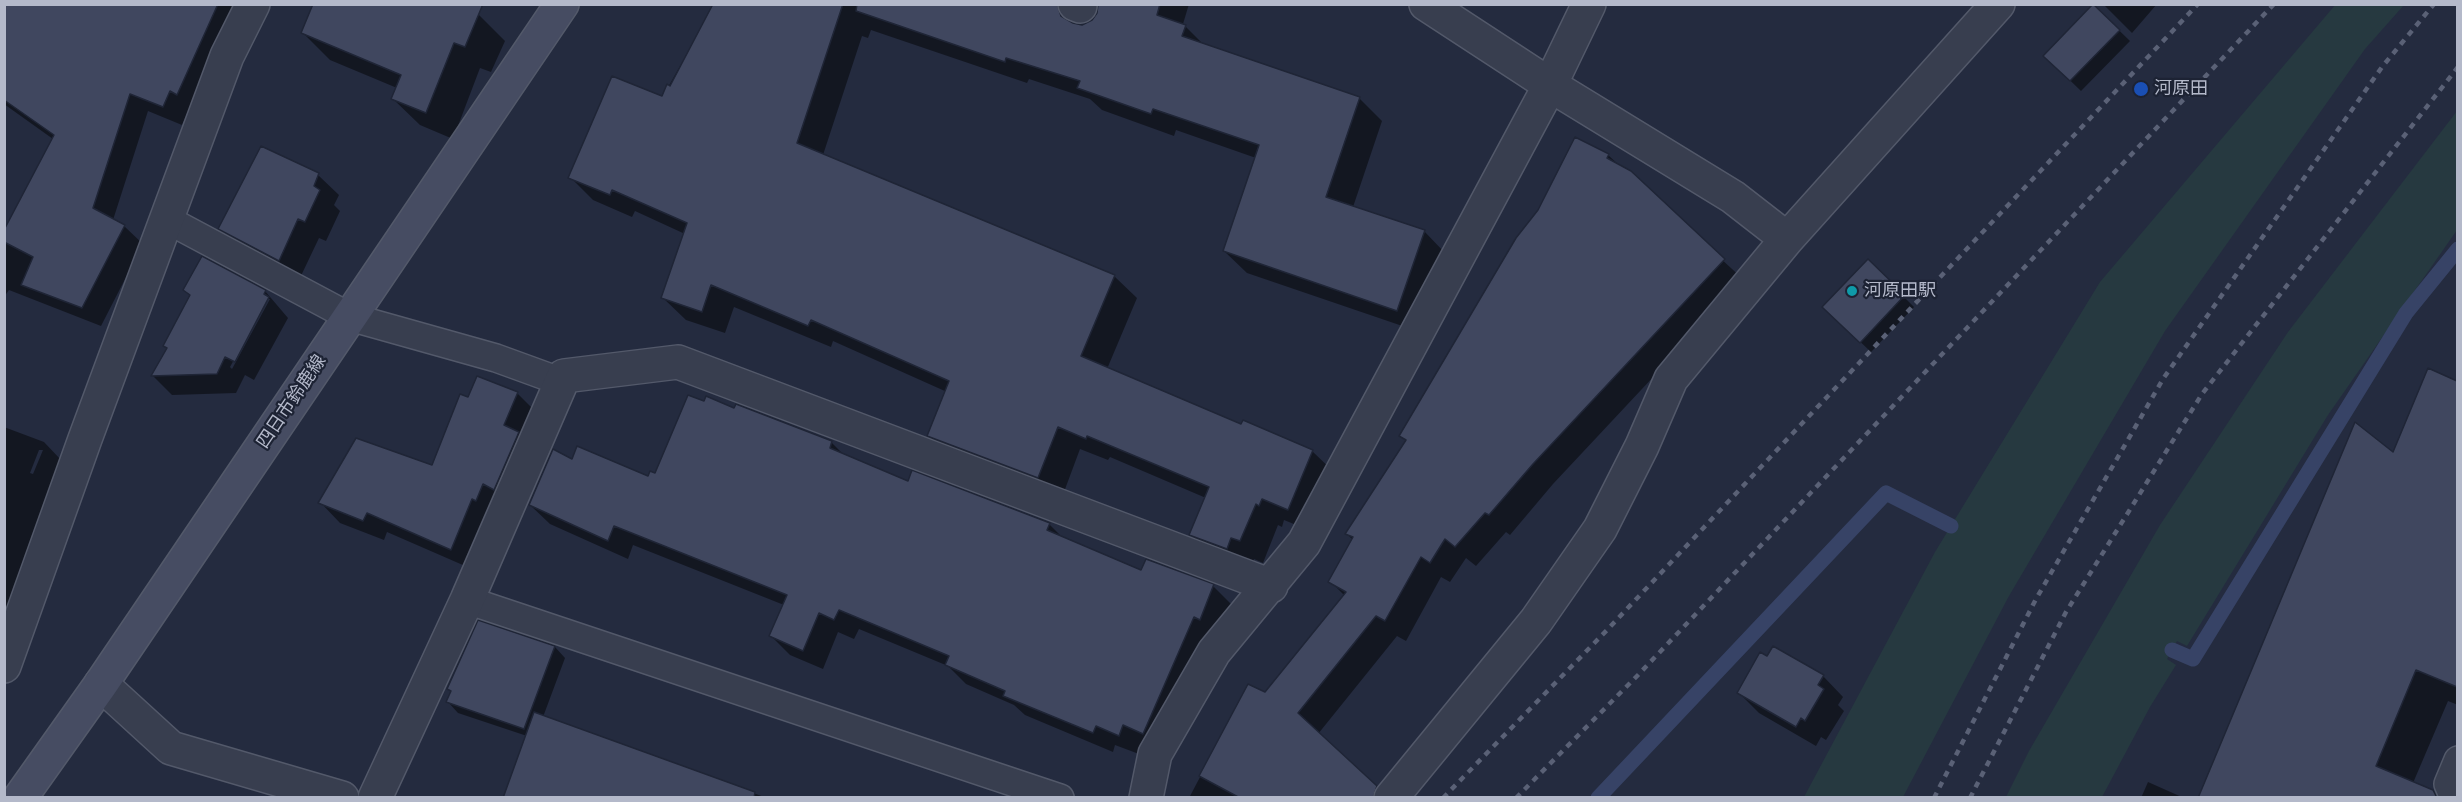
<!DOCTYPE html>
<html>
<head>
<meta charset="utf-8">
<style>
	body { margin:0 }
	#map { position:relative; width:2462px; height:802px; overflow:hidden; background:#242b3f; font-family:Signika,sans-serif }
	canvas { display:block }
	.frame { position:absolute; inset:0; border:6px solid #b4b9ca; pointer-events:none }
</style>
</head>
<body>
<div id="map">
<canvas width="2462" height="802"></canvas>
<div class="frame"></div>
</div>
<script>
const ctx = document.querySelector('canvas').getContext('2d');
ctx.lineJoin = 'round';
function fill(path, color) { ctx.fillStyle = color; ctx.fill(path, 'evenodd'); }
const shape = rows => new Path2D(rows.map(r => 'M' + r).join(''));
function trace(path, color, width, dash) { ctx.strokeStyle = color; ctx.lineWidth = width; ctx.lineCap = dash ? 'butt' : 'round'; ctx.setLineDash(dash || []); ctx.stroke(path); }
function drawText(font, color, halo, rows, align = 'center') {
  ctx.font = font + ' Signika,"Noto Sans JP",sans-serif'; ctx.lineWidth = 4.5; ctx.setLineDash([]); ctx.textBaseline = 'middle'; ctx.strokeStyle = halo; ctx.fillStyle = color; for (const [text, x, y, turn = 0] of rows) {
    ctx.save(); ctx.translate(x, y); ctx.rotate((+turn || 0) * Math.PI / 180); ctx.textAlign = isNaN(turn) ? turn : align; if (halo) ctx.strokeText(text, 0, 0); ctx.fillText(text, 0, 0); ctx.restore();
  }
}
fill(shape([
	[2336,4,2404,5,2365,49,2165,331,2009,596,1903,797,1804,797,1935,552,2100,282],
	[2457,111,2457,230,2328,415,2187,646,2177,641,2167,659,2176,665,2150,707,2102,797,2006,797,2029,751,2160,525,2288,332]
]), '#263940');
fill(shape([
	[4,4,245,4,196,112,189,109,182,125,148,111,113,220,124,226,143,244,101,326,9,290,4,297,4,233,53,139,4,104],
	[715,4,998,4,1082,26,1092,22,1099,13,1095,4,1189,4,1183,24,1204,45,1359,98,1382,121,1353,207,1424,231,1446,254,1420,332,1247,273,1224,251,1256,158,1176,130,1174,136,1102,110,1090,99,1029,79,1027,83,871,30,868,38,862,36,823,155,1114,276,1137,298,1107,369,1242,426,1312,451,1335,473,1311,531,1284,520,1282,527,1278,525,1263,563,1254,559,1249,571,1213,557,1191,535,1206,498,1110,457,1108,460,1080,449,1061,500,951,458,928,435,947,392,833,341,831,347,734,307,725,333,686,320,663,298,685,234,635,211,632,217,593,200,570,177,662,98],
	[2103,4,2157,4,2132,33],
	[2094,6,2130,41,2081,91,2045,56],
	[478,14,505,41,491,72,480,68,453,139,420,125,393,99,397,88,330,60,303,33],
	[262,148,318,175,339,195,334,205,340,211,326,241,319,238,299,280,240,249,220,228],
	[1608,155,1744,280,1553,484,1510,535,1506,532,1476,566,1466,558,1450,582,1441,577,1406,641,1397,636,1318,734,1386,798,1189,798,1248,686,1265,694,1345,596,1330,581,1353,540,1347,534,1407,442,1401,435],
	[1868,261,1914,307,1871,352,1834,317],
	[185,290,265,291,288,318,254,380,245,375,236,393,172,395,153,376,168,349,165,346,191,296],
	[267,299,270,299,232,369,230,367],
	[2429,370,2458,382,2458,705,2448,701,2413,783,2199,798,2394,455],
	[517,393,537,413,472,569,387,532,384,540,340,523,320,502,433,467,469,399],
	[705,403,735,410,737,406,832,443,846,457,909,483,1049,524,1064,539,1142,572,1213,586,1232,605,1139,754,1115,745,1113,752,1025,715,1014,705,966,684,948,666,859,629,854,639,838,632,823,669,790,655,771,636,784,605,633,545,628,559,550,524,530,505,572,461,648,478,656,475],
	[4,427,44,442,62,461,4,673],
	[39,450,43,450,33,474,30,473],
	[479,622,555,647,565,658,543,717,767,798,505,798,527,736,458,713,448,702,452,692,449,689],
	[1774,648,1823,676,1843,697,1838,705,1844,711,1826,740,1821,737,1816,746,1759,713,1739,693],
	[2148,782,2184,798,2141,798]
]), '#0007');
trace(shape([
	[2172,650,2193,659,2406,313,2458,249],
	[1598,798,1886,493,1951,526]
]), '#374366', 15);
const building = shape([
	[4,4,218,4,177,95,170,91,163,107,130,94,93,208,125,225,82,308,21,285,33,257,4,242,4,230,54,135,4,100,4,4],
	[313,4,483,4,465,47,454,43,426,113,391,99,401,75,301,33,313,4],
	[713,4,843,4,797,143,1115,275,1081,356,1241,424,1243,420,1313,450,1288,510,1262,499,1259,506,1256,504,1240,541,1231,538,1227,549,1189,535,1209,487,1087,436,1086,439,1058,427,1038,478,927,436,949,381,811,320,808,326,711,285,702,312,661,298,687,223,612,190,610,195,568,178,612,76,662,96,667,84,670,86,713,4],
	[857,4,1057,4,1061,16,1073,23,1082,25,1092,20,1097,13,1098,4,1160,4,1157,15,1186,25,1182,36,1360,97,1326,197,1425,230,1397,311,1223,251,1259,145,1153,109,1151,114,1077,88,1080,81,1006,58,1005,62,856,11,857,4],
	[2093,4,2120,30,2070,81,2043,56,2093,4],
	[1575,137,1609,154,1607,158,1631,171,1725,259,1533,464,1489,515,1485,513,1455,547,1445,539,1430,563,1421,557,1385,621,1376,616,1298,713,1377,786,1373,798,1240,798,1199,776,1248,684,1265,692,1346,592,1328,582,1353,537,1345,534,1406,440,1399,436,1516,238,1538,210,1575,137],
	[261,146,319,173,314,186,320,190,305,222,298,219,279,261,218,229,261,146],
	[202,256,266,290,264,294,269,297,235,362,225,357,217,374,151,376,167,348,163,346,190,295,183,290,202,256],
	[1868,259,1905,295,1860,343,1822,307,1868,259],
	[2428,368,2457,381,2457,687,2416,670,2376,766,2433,790,2437,798,2198,798,2355,422,2393,452,2428,368],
	[477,376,518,392,504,425,519,432,494,490,483,484,476,501,472,499,451,550,367,513,363,521,318,503,356,438,432,465,460,394,468,397,477,376],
	[688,395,704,401,706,396,734,408,736,404,832,441,830,448,908,481,912,470,1050,523,1047,530,1141,570,1146,559,1214,584,1200,620,1194,617,1143,734,1123,725,1119,736,1096,726,1093,733,1003,696,1005,691,945,665,949,656,839,610,834,620,819,613,803,651,769,636,787,595,614,526,608,541,529,505,553,449,572,459,577,446,648,476,650,471,655,473,688,395],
	[478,620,555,646,524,729,446,702,451,691,447,689,478,620],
	[1773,646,1824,675,1818,685,1824,689,1805,721,1801,718,1796,727,1737,693,1760,652,1767,656,1773,646],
	[534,712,755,792,754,798,503,798,534,712]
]);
fill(building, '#40475f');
trace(building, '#1f2536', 1.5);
const lane = shape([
	[166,219,350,317,496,358,562,382],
	[467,600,1060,798],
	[2454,798,2448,784,2458,760]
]);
const street = shape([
	[1075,4,1080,6],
	[1426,4,1550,85,1733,197,1787,239],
	[4,666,85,439,227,56,253,4],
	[101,684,171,748,342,798],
	[375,798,467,600,564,376,678,362,1271,586],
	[1146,798,1155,754,1214,652,1304,543,1550,85,1589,4],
	[1391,798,1536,621,1600,529,1642,446,1671,379,1787,239,1998,4]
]);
const secondary = shape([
	[20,798,101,684,562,4]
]);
trace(lane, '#53596a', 30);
trace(street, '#53596a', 36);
trace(secondary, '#53596a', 36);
trace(lane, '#383e4f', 27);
trace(street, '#383e4f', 33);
trace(secondary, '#464c62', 33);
trace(shape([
	[1443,798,1608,629,2198,4],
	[1516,798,1639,674,2274,4],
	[1934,798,2036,599,2163,379,2382,67,2434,4],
	[1970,798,2066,612,2202,394,2458,67]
]), '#5a6176', 4.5, [6, 6]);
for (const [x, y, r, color] of [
	[2141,89,8,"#1a4fb4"],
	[1852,291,6,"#0f9aa8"]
]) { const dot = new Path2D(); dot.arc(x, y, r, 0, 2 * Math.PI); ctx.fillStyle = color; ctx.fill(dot); trace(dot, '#1d2334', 2); }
drawText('18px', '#b4b9ca', '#1d2334', [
	["河原田",2154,89],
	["河原田駅",1864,291]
], 'left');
drawText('18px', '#b4b9ca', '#1d2334', [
	["四日市鈴鹿線",292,402,-56]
]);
</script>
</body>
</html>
